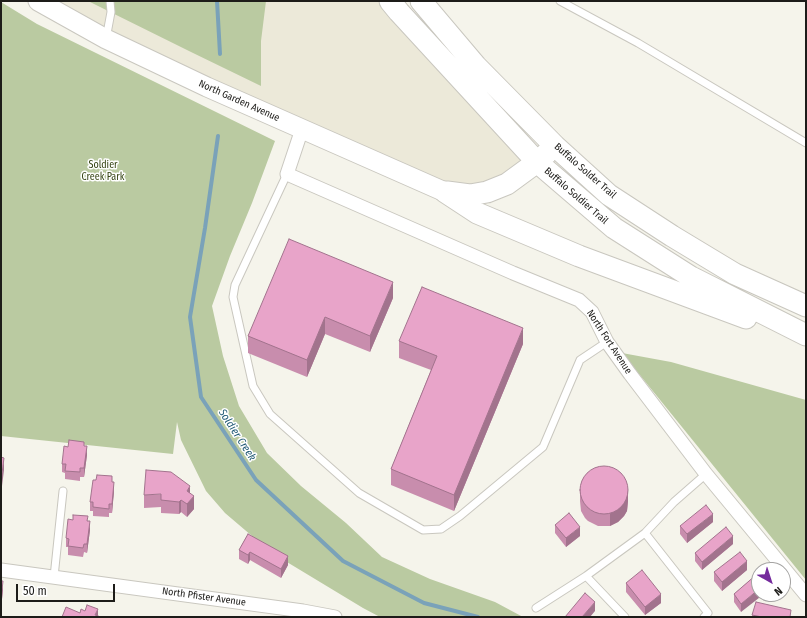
<!DOCTYPE html>
<html>
<head>
<meta charset="utf-8">
<style>
	body { margin:0 }
	#map { position:relative; width:807px; height:618px; overflow:hidden; background:#f5f4eb; font-family:"Fira Sans Condensed",sans-serif }
	canvas { display:block }
	.frame { position:absolute; inset:0; border:2px solid #1d1c19; pointer-events:none }
	.north { position:absolute; left:751px; top:562px; width:40px; height:40px; box-sizing:border-box; background:#fff; border:1px solid #a5a4a3; border-radius:50%; rotate:141deg; font-size:11px; font-weight:700; line-height:16px; text-align:center; color:#1d1c19 }
	.north::after { content:''; display:block; margin:auto; width:14px; height:18px; background:#752b9d; clip-path:polygon(50% 0,100% 100%,50% 72%,0 100%) }
	.scale { position:absolute; left:16px; top:584px; width:99px; height:18px; box-sizing:border-box; border:2px solid #1d1c19; border-top:0; padding-left:5px; font-size:12px; line-height:14px; white-space:nowrap; color:#1d1c19; -webkit-text-stroke:3px #fff; paint-order:stroke }
</style>
</head>
<body>
<div id="map">
<canvas width="807" height="618"></canvas>
<div class="frame"></div>
<div class="north">N</div>
<div class="scale">50 m</div>
</div>
<script>
const ctx = document.querySelector('canvas').getContext('2d');
ctx.lineJoin = 'round';
function fill(path, color) { ctx.fillStyle = color; ctx.fill(path, 'evenodd'); }
const shape = rows => new Path2D(rows.map(r => 'M' + r).join(''));
function trace(path, color, width, dash) { ctx.strokeStyle = color; ctx.lineWidth = width; ctx.lineCap = dash ? 'butt' : 'round'; ctx.setLineDash(dash || []); ctx.stroke(path); }
function drawText(font, color, halo, rows, align = 'center') {
  ctx.font = font + ' "Fira Sans Condensed",sans-serif'; ctx.lineWidth = 3; ctx.setLineDash([]); ctx.textBaseline = 'middle'; ctx.strokeStyle = halo; ctx.fillStyle = color; for (const [text, x, y, turn = 0] of rows) {
    ctx.save(); ctx.translate(x, y); ctx.rotate((+turn || 0) * Math.PI / 180); ctx.textAlign = isNaN(turn) ? turn : align; if (halo) ctx.strokeText(text, 0, 0); ctx.fillText(text, 0, 0); ctx.restore();
  }
}
fill(shape([
	[38,1,405,1,537,162,470,195]
]), '#ece9d9');
fill(shape([
	[88,1,266,1,261,41,261,86,191,52],
	[1,2,37,24,275,141,252,203,230,256,212,306,223,356,239,406,267,453,301,486,346,523,382,557,430,579,495,602,523,617,380,617,363,608,272,553,225,513,206,491,181,440,177,422,173,454,1,436],
	[622,353,671,362,806,400,806,580]
]), '#bacaa1');
trace(shape([
	[217,1,220,54],
	[218,136,205,228,190,317,201,397,256,480,343,561,424,603,478,617]
]), '#7aa2b9', 4);
const lane = shape([
	[560,1,638,43,806,143],
	[106,39,111,12,110,1],
	[287,174,235,285,233,297,253,386,270,414,359,493,423,530,441,529,460,516,543,447,580,360,607,342],
	[645,533,708,613,704,617],
	[586,576,625,617],
	[54,577,63,491],
	[536,608,586,576,645,533,674,502,706,474]
]);
const street = shape([
	[302,129,287,174,513,273,579,300,592,312,607,342,630,374,706,474,806,595],
	[1,570,303,611,335,617]
]);
const secondary = shape([
	[38,1,106,39,207,87,445,192]
]);
const primary = shape([
	[390,1,399,12,537,162,614,228,691,277,806,335],
	[421,1,476,66,555,146,609,195,672,236,735,274,806,306],
	[445,192,477,213,579,256,746,318],
	[447,192,470,195,487,192,507,184,537,162,547,153]
]);
trace(lane, '#c9c7bf', 9);
trace(street, '#c9c7bf', 15);
trace(secondary, '#c9c7bf', 21);
trace(primary, '#c9c7bf', 23);
trace(lane, '#fff', 7);
trace(street, '#fff', 13);
trace(secondary, '#fff', 19);
trace(primary, '#fff', 21);
fill(shape([
	[393,298,370,352,325,334,307,377,248,353,248,336],
	[399,341,523,344,454,511,391,485,391,469,431,370,399,358],
	[84,446,87,455,84,477,80,477,80,481,65,479,65,473,62,472,62,464,68,447],
	[112,482,114,491,112,513,109,513,109,517,93,516,93,511,90,511,90,502],
	[580,489,628,501,627,511,624,516,618,522,610,526,598,526,588,521,585,518,581,511,580,501],
	[190,493,194,509,187,517,181,512,179,514,161,513,161,507,144,508,144,495],
	[73,520,88,521,90,530,87,553,84,552,83,557,68,555,68,547,66,547,66,538],
	[713,522,687,543,680,534,680,526],
	[555,525,580,536,566,547,555,533],
	[248,534,288,565,281,578,250,560,248,564,239,559,239,550],
	[733,544,702,570,695,561,695,553],
	[747,570,722,591,714,581,714,572],
	[756,575,741,612,734,602,734,594],
	[1,581,3,590,2,599,1,599],
	[626,583,661,603,645,615,626,592],
	[752,615,791,617,752,617]
]), '#c88dad');
fill(shape([
	[393,282,393,298,370,352,370,336],
	[325,317,325,334,307,377,307,360],
	[523,328,523,344,454,511,454,495],
	[87,446,87,455,84,477,84,468],
	[4,458,4,470,1,494,1,481],
	[114,482,114,491,112,513,112,504],
	[190,486,190,499,187,491],
	[628,488,628,501,627,511,624,516,618,522,610,526,610,514],
	[194,496,194,509,187,517,187,504],
	[181,500,181,512,179,514,179,502],
	[713,514,713,522,687,543,687,534],
	[90,521,90,530,87,553,87,544],
	[580,527,580,536,566,547,566,538],
	[733,536,733,544,702,570,702,562],
	[250,552,250,560,248,564,248,555],
	[288,556,288,565,281,578,281,569],
	[747,561,747,570,722,591,722,582],
	[3,581,3,590,2,599,2,590],
	[759,589,759,594,764,594,741,612,741,604],
	[661,594,661,603,645,615,645,607],
	[595,602,595,611,590,617,582,617],
	[98,609,98,617,95,615]
]), '#a2738d');
const building = shape([
	[289,239,393,282,370,336,325,317,307,360,248,336,289,239],
	[422,287,523,328,454,495,391,469,437,356,399,341,422,287],
	[69,440,84,442,84,446,87,446,84,468,80,468,80,472,65,471,66,464,62,464,64,446,68,447,69,440],
	[1,457,4,458,1,481,1,457],
	'580 490a24 24 0 1 1 48 0a24 24 0 1 1-48 0Z',
	[146,470,171,472,190,486,187,491,194,496,187,504,181,500,179,502,161,500,161,494,144,495,146,470],
	[97,475,112,476,112,482,114,482,112,504,109,504,109,509,93,507,93,502,90,502,93,480,96,480,97,475],
	[706,505,713,514,687,534,680,526,706,505],
	[569,513,580,527,566,538,555,525,569,513],
	[73,515,88,516,87,521,90,521,87,544,84,544,83,548,68,546,69,539,66,538,68,519,73,520,73,515],
	[726,527,733,536,702,562,695,553,726,527],
	[248,534,288,556,281,569,250,552,248,555,239,550,248,534],
	[740,552,747,561,722,582,714,572,740,552],
	[642,570,661,594,645,607,626,583,642,570],
	[756,575,759,579,759,589,741,604,734,594,756,575],
	[1,581,3,581,2,590,1,590,1,581],
	[585,593,595,602,582,617,565,617,585,593],
	[756,602,791,610,790,617,762,617,752,615,756,602],
	[87,605,98,609,95,615,101,617,62,617,66,607,80,613,81,609,85,611,87,605]
]);
fill(building, '#e8a4c9');
trace(building, '#a2738d', 1);
drawText('10px', '#1d1c19', '#fff', [
	["North Garden Avenue",239,101,24],
	["Buffalo Solder Trail",585,171,41],
	["Buffalo Soldier Trail",576,196,41],
	["North Fort Avenue",609,342,57],
	["North Pfister Avenue",204,597,8]
]);
drawText('10px', '#324110', '#fff', [
	["Soldier",103,165],
	["Creek Park",103,177]
]);
drawText('italic 11px', '#205975', '#fff', [
	["Soldier Creek",237,435,57]
]);
</script>
</body>
</html>
